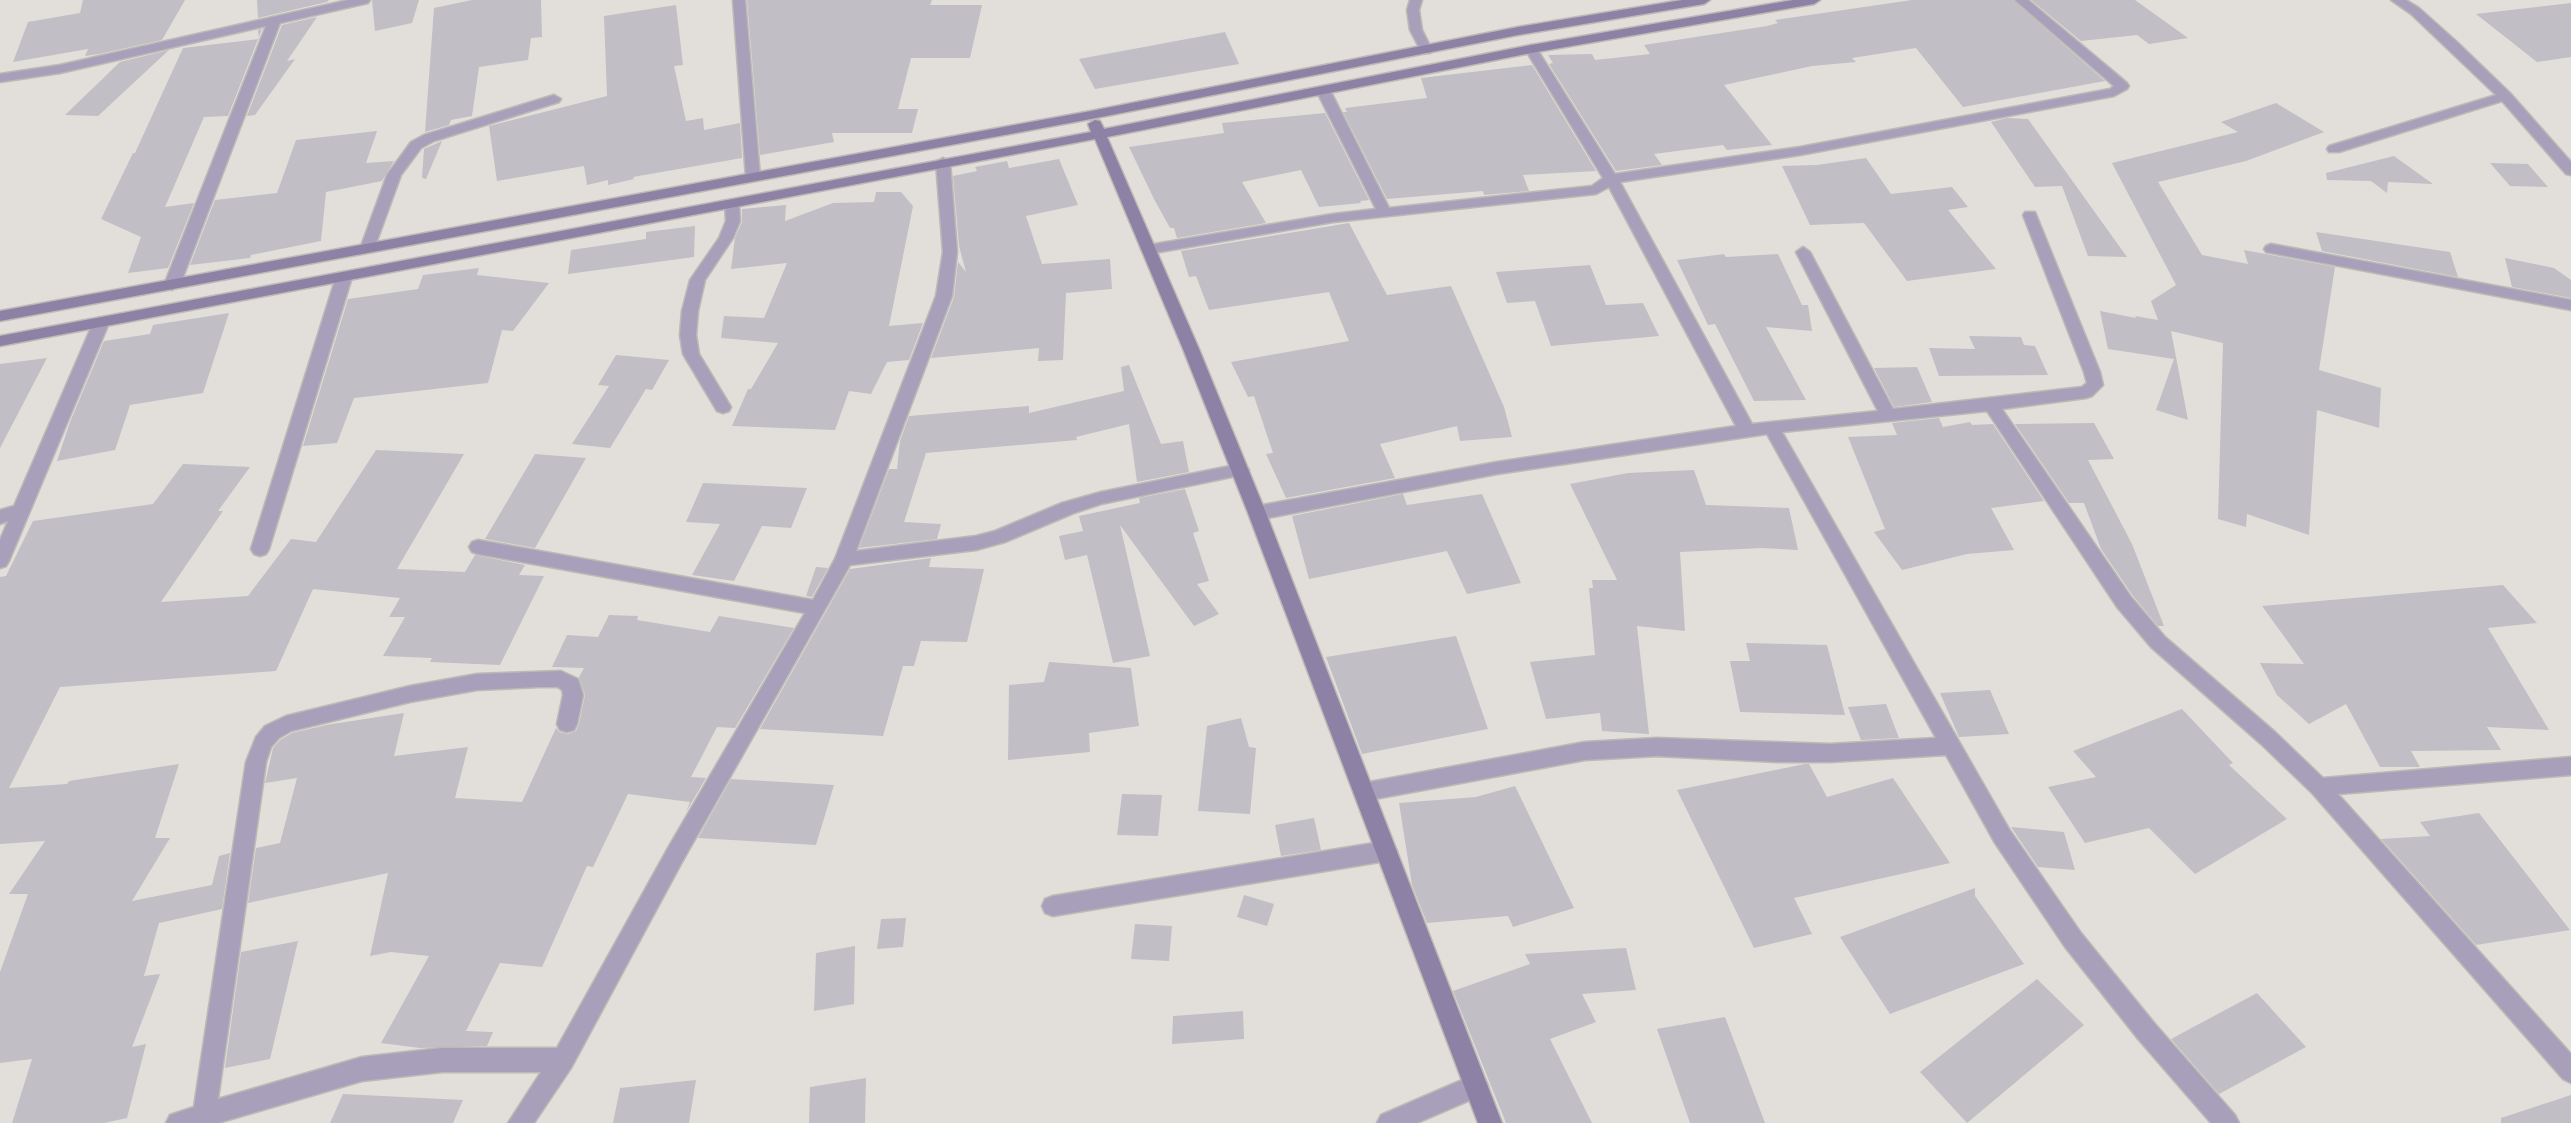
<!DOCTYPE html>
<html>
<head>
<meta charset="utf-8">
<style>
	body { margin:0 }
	canvas { display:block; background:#e2ded9 }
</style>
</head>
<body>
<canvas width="2571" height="1123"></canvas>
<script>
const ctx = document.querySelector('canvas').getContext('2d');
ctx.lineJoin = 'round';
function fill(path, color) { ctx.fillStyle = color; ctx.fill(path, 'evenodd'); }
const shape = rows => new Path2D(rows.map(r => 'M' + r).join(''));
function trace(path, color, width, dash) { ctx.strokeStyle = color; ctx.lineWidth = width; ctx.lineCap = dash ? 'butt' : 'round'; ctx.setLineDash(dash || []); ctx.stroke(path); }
fill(shape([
	[83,0,185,0,162,40,99,54,85,56,88,49,13,62,28,22,80,13],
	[257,0,329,0,327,2,258,18],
	[372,0,419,0,412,23,375,31],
	[472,0,541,0,542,37,531,38,528,60,479,67,472,116,451,120,449,125,425,132,434,8],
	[747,0,932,0,930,5,982,5,970,58,911,58,898,109,918,109,912,133,832,133,834,142,760,155],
	[1912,0,2013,0,2105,81,1963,107,1916,48,1852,58,1856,62,1812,66,1724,85,1772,145,1727,150,1723,145,1654,154,1662,165,1616,171,1549,64,1553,63,1548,55,1592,54,1595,60,1650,54,1644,45,1767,26,1778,23,1775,20],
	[2031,0,2135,0,2188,38,2149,44,2137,35,2081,41],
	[2571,3,2571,57,2537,62,2476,14],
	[676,5,683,65,674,66,686,121,703,118,704,130,740,123,742,158,633,177,634,179,608,185,608,180,587,185,584,166,497,181,489,126,607,96,604,16],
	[317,17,287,61,295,59,255,115,247,116,282,25],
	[262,29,228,116,204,117,165,207,194,203,168,268,128,273,141,237,101,219,133,153,135,153,183,48,259,39,258,30],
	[1225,32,1239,64,1095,89,1079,59],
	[169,50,98,116,65,115,120,62],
	[1532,65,1596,171,1523,175,1529,191,1484,195,1483,191,1387,199,1343,112,1347,112,1345,108,1427,98,1421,78],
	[2276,103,2324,132,2246,161,2158,182,2202,255,2248,264,2244,250,2335,267,2319,370,2381,388,2379,428,2317,410,2309,535,2247,514,2246,527,2218,519,2223,343,2171,331,2188,420,2156,410,2174,359,2108,349,2100,311,2136,318,2135,316,2158,320,2151,301,2176,285,2112,163,2238,132,2221,122],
	[1325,113,1369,200,1360,201,1361,203,1319,207,1301,170,1242,182,1266,223,1177,238,1174,228,1170,228,1154,199,1129,147,1224,133,1222,123],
	[2007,118,2028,119,2127,257,2088,256,2062,186,2035,187,1991,122],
	[377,131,366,163,394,161,382,181,326,192,321,241,251,255,250,258,190,265,215,200,277,193,296,140],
	[442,141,426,179,422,178,424,149],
	[2394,156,2433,184,2388,182,2387,193,2371,181,2327,180,2326,173],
	[1866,158,1891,194,1952,187,1968,207,1948,210,1996,269,1907,281,1864,223,1810,225,1782,166,1817,165],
	[1059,159,1078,205,1026,216,1042,264,1110,259,1112,289,1066,293,1063,360,1038,361,1039,348,931,358,954,297,958,262,966,272,959,246,953,176,977,171,975,167,1007,161,1009,168],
	[2490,163,2528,164,2548,187,2510,186],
	[876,192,901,192,913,206,889,326,923,323,909,360,887,362,871,394,849,391,835,430,732,426,748,389,751,389,778,343,721,338,724,316,764,318,787,263,731,269,735,238,742,222,742,209,786,205,785,221,833,203,874,202],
	[1349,223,1387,295,1451,286,1504,407,1512,437,1460,441,1457,426,1380,444,1395,478,1286,498,1266,454,1273,453,1254,396,1248,397,1231,362,1349,341,1329,292,1209,310,1196,276,1189,277,1181,251],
	[695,226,694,257,568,274,571,250,646,239,646,232],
	[2316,232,2450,252,2458,277,2322,251],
	[1724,254,1726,257,1778,254,1802,305,1808,305,1812,331,1766,327,1806,400,1754,401,1715,324,1708,325,1677,260],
	[2505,258,2554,268,2571,280,2571,298,2512,287],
	[1590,265,1606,305,1643,303,1659,336,1551,346,1535,301,1507,303,1496,272],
	[479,268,477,275,549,283,513,331,502,330,488,383,354,398,337,443,303,446,348,299,418,289,423,275],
	[229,313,203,393,130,405,115,450,57,461,70,422,104,341,150,334,153,325],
	[1969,336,2021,337,2024,345,2035,346,2048,375,1939,376,1929,348,1975,349],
	[616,355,669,360,652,390,646,389,610,448,572,444,609,386,598,385],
	[47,358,0,448,0,364],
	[1129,365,1161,444,1183,441,1189,472,1137,482,1129,424,1076,437,1077,440,926,453,904,522,941,524,937,539,859,548,889,469,897,469,900,441,909,416,1029,406,1029,413,1124,391,1121,367],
	[1917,367,1932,402,1894,407,1874,368],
	[1939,418,1943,427,1970,422,1972,425,1993,424,2044,501,1991,508,2014,550,1967,554,1902,570,1874,532,1885,529,1848,437,1897,435,1892,423],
	[2094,423,2114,459,2088,460,2132,544,2164,626,2158,626,2133,596,2101,549,2084,503,2069,503,2015,424],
	[376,450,464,454,397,569,465,572,475,555,525,565,519,575,544,576,500,665,430,662,432,658,383,656,405,617,389,617,400,598,313,589,276,671,60,687,9,788,67,784,69,781,179,764,155,838,170,838,132,901,212,885,219,856,230,853,222,909,159,923,144,976,160,974,132,1047,146,1044,127,1118,104,1123,12,1123,32,1059,0,1063,0,972,28,894,9,894,45,841,0,844,0,577,6,576,33,521,153,504,183,464,250,467,218,511,223,511,161,602,248,596,291,539,316,542],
	[535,454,586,458,535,548,485,539],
	[1694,470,1706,505,1789,508,1798,550,1762,548,1680,552,1685,631,1637,626,1649,734,1602,731,1600,713,1546,719,1530,662,1595,655,1589,588,1593,588,1592,580,1617,580,1570,484,1628,473],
	[703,483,807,488,791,528,762,526,734,581,692,575,720,524,686,522],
	[1185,489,1199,531,1193,533,1209,581,1197,584,1219,614,1194,626,1120,525,1150,656,1113,663,1087,555,1065,560,1059,536,1083,531,1079,516,1140,503,1139,498],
	[1403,494,1407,505,1482,494,1521,583,1467,594,1447,551,1309,579,1292,516],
	[931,558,929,567,984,569,967,642,921,641,914,666,903,666,883,736,760,729,850,569],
	[816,567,828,568,812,597,806,596],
	[2503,585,2537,623,2488,628,2549,730,2487,727,2501,750,2411,751,2420,767,2380,767,2346,704,2309,724,2277,695,2260,663,2304,664,2262,606],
	[609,615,638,616,637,620,710,632,719,616,794,628,735,728,717,727,691,777,706,778,686,812,690,802,628,794,593,867,587,866,542,967,500,963,466,1031,493,1032,487,1046,420,1048,381,1043,429,956,391,952,370,956,388,873,248,903,256,848,280,843,297,778,265,783,273,748,280,740,292,733,326,725,404,713,394,756,468,747,455,798,522,802,556,728,559,732,568,734,576,731,579,724,585,695,579,677,584,668,552,667,567,635,598,637],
	[1456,636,1488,729,1362,754,1326,657],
	[1746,643,1827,645,1845,715,1740,712,1730,661,1750,661],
	[1049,662,1131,668,1139,726,1089,733,1090,752,1008,760,1009,685,1044,682],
	[1990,690,2009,734,1959,737,1940,693],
	[1886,704,1899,738,1861,740,1848,707],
	[2182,709,2233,763,2229,765,2287,819,2195,874,2149,828,2085,843,2048,787,2096,777,2073,751],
	[1241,718,1249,747,1256,748,1250,814,1198,811,1207,726],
	[1805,764,1809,764,1827,797,1893,778,1950,863,1794,898,1812,934,1754,948,1677,790],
	[731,779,834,785,816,845,698,838],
	[1515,786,1574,908,1513,927,1508,916,1427,923,1412,885,1399,803,1476,797],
	[1122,794,1162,795,1158,836,1117,835],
	[2479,813,2570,930,2476,945,2381,839,2430,836,2420,822],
	[1314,818,1321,850,1281,856,1275,825],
	[2011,827,2064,832,2075,870,2038,867],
	[1975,888,1975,896,2024,964,1890,1014,1840,937],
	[1244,895,1274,904,1267,926,1237,917],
	[906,918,903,947,877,949,881,919],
	[1135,924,1172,926,1169,961,1131,959],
	[298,941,270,1059,225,1068,241,952],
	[855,946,854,1004,814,1011,816,953],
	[1626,948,1636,990,1582,994,1596,1022,1550,1039,1592,1123,1506,1123,1453,991,1530,964,1525,954],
	[2037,979,2084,1025,1967,1123,1920,1072],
	[2257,993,2306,1047,2219,1094,2171,1039],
	[1243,1011,1244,1039,1172,1044,1173,1016],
	[1725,1017,1765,1123,1690,1123,1657,1029],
	[866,1078,865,1123,809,1123,810,1087],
	[696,1080,689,1123,613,1123,620,1088],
	[343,1094,463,1100,453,1123,330,1123],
	[2571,1095,2571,1123,2501,1123,2501,1118]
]), '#c1bfc5');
const street = shape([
	[348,0,370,0,368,3,280,23,180,285,172,290,164,285,266,26,60,73,0,82,0,74,60,65,348,0],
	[733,0,745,0,760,177,753,181,746,177,733,0],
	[1410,0,1422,0,1419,10,1422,30,1432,50,1430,53,1422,53,1410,30,1407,10,1410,0],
	[2015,0,2028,0,2127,83,2129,86,2127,89,2114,96,1800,155,1620,182,1752,424,1878,411,1796,252,1803,247,1810,252,1893,409,2082,387,2087,383,2084,372,2023,215,2025,212,2035,212,2100,372,2103,385,2092,396,2086,398,2002,409,2131,597,2165,637,2275,732,2323,778,2571,757,2571,775,2338,794,2571,1054,2571,1083,2563,1079,2312,793,2261,744,2151,647,2117,607,1987,411,1782,432,2009,829,2081,933,2155,1024,2235,1115,2239,1123,2211,1123,2139,1040,2065,947,1995,843,1946,755,1830,762,1778,762,1657,756,1585,760,1364,801,1357,798,1354,792,1357,786,1364,783,1585,742,1657,738,1830,744,1936,738,1767,434,1497,474,1257,520,1251,518,1248,513,1251,508,1257,506,1497,462,1736,426,1609,187,1596,194,1333,222,1148,254,1143,252,1141,249,1143,246,1333,214,1376,209,1316,90,1323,86,1330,90,1389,208,1592,186,1603,178,1525,49,1531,45,1537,49,1615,174,1800,147,2110,89,2114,86,2015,0],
	[2391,0,2406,0,2419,8,2457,42,2510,93,2571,162,2571,175,2566,174,2502,101,2339,152,2329,152,2327,149,2329,146,2496,95,2411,14,2391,0],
	[554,95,561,99,559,102,434,141,421,148,401,175,374,249,372,252,362,252,360,249,387,175,411,142,424,135,554,95],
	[943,158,950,162,957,252,952,296,856,551,976,536,995,531,1062,503,1101,492,1240,464,1246,466,1249,470,1246,474,1101,504,1074,513,1005,542,976,550,850,565,682,862,571,1068,534,1123,508,1123,541,1072,442,1072,362,1081,218,1123,166,1123,170,1115,194,1107,246,762,256,737,265,726,286,716,410,686,477,674,561,671,578,679,583,695,577,724,574,730,567,732,560,730,557,724,563,695,562,690,558,687,539,687,477,690,410,702,291,731,279,738,271,747,266,762,218,1099,362,1057,442,1048,557,1048,668,848,805,613,478,554,472,552,469,547,472,542,478,540,813,600,835,559,936,296,943,252,936,162,943,158],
	[732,200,739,204,740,221,733,238,705,280,698,311,696,335,699,354,731,407,729,411,723,413,717,411,683,354,680,335,682,311,690,280,719,238,726,221,725,204,732,200],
	[2271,244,2571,300,2571,310,2266,252,2264,249,2266,246,2271,244],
	[344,272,352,277,269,549,266,554,260,556,254,554,251,549,336,277,344,272],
	[101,318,109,323,9,561,6,566,0,568,0,540,8,521,0,524,0,510,14,506,93,323,101,318],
	[1386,841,1393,844,1397,851,1393,858,1386,861,1053,916,1045,913,1042,906,1045,899,1053,896,1386,841],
	[1476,1074,1484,1078,1488,1086,1484,1094,1417,1123,1377,1123,1381,1115,1476,1074]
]);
const secondary = shape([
	[1682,0,1710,0,1704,4,1518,35,1091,119,0,321,0,311,1091,111,1518,27,1682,0],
	[1793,0,1820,0,1814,4,1531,53,1107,137,1199,349,1266,513,1502,1123,1478,1123,1248,513,1183,349,1095,139,0,346,0,336,1091,132,1088,124,1095,120,1100,121,1104,129,1531,45,1793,0]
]);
trace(street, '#bdbab5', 3);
trace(secondary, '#bdbab5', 3);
fill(street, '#a8a0ba');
fill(secondary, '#8d81a6');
</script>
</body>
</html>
